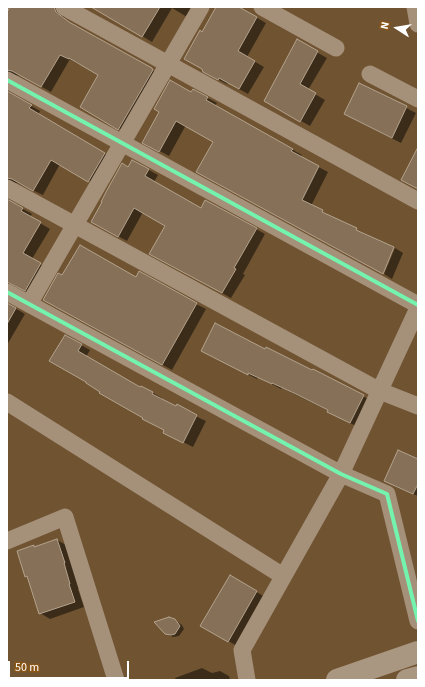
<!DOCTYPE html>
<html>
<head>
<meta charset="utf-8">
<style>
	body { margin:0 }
	#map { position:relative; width:425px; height:687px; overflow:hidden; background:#705432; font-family:"Source Sans 3",sans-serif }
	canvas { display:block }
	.frame { position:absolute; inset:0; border:8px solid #fff; pointer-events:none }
	.north { position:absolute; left:377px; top:8px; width:40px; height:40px; -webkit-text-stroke:3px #8a5618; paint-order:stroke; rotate:282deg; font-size:11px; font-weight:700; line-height:16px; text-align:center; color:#fff }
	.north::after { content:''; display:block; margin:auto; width:14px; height:18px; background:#fff; clip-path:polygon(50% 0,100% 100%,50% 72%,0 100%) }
	.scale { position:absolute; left:8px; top:661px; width:121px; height:18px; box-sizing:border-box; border:2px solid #fff; border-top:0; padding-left:5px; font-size:12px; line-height:14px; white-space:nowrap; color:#fff; -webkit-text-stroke:3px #8a5618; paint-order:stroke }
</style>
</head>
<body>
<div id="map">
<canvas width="425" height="687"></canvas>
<div class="frame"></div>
<div class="north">N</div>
<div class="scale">50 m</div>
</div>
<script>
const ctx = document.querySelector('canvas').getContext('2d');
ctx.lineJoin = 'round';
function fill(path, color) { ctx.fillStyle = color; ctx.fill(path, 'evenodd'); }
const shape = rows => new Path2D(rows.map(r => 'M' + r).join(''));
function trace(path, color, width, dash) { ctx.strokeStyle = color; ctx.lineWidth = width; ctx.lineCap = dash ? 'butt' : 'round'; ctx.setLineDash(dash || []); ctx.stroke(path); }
fill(shape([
	[11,7,65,7,63,13,65,19,68,22,161,75,128,134,81,107,100,75,79,63,78,64,70,59,51,92,22,76,16,75,11,77,7,83,7,14],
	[93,7,200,7,192,20,172,8,152,42],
	[218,7,238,7,266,23,247,57,264,67,248,94,228,83,227,84,213,77,203,33],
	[297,41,327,58,308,90,325,100,310,126,265,101],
	[360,84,416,113,401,143,354,119],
	[7,89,11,94,40,111,38,115,114,159,98,186,60,164,43,195,17,183,12,184,7,191],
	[193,90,217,103,215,106,302,155,300,157,328,172,311,206,366,235,382,273,214,141,186,125,169,156,143,142],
	[133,161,158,175,154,182,201,210,256,229,265,234,243,274,245,275,231,298,159,259,166,226,143,212,127,241,101,227],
	[7,197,11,202,32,214,30,217,50,229,32,259,50,270,35,295,17,287,11,289,7,294],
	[395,248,403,253,392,279,384,274],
	[62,277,136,279,196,304,206,309,172,370,53,305],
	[7,301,8,304,25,314,7,345],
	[65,336,90,350,86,357,140,389,141,387,153,393,162,398,161,400,206,421,193,447,173,437,165,430,144,417,101,392],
	[265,350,373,401,360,428,338,417,329,411,282,388,281,389,258,377,257,379,211,356],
	[418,460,418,496,394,486],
	[57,540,66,545,79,589,78,589,84,607,50,619,40,613,28,577,26,576,34,546,36,547],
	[230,576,270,600,242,649,201,625],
	[172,618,182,625,184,629,179,636,173,637,165,633],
	[202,668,212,673,220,671,229,676,230,680,176,680,175,678]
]), '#0007');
const building = shape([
	[10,7,54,7,56,12,69,22,152,68,153,70,118,130,80,107,98,75,69,58,69,59,60,55,41,87,12,71,7,70,7,12,10,7],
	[91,7,160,7,142,37,91,7],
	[216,7,239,7,257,17,238,51,255,61,239,89,219,78,218,80,203,72,202,69,184,59,200,30,202,32,216,7],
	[297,39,318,51,300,84,316,93,300,122,264,101,297,39],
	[170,80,191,92,193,89,208,97,206,100,293,149,291,151,319,166,302,200,323,210,322,212,357,228,356,230,394,247,383,274,196,172,213,142,176,121,159,152,142,143,159,112,154,109,170,80],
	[359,83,407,106,392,138,344,114,359,83],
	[7,91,32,105,29,108,105,153,88,182,51,160,33,191,12,179,7,178,7,91],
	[418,147,418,189,401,180,418,147],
	[132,160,149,169,145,176,201,208,205,200,257,228,234,268,236,269,222,293,149,254,165,226,134,208,118,237,91,222,102,202,101,202,106,192,122,163,128,167,132,160],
	[7,199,23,208,21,211,41,222,23,253,41,263,25,291,7,282,7,199],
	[80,245,136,277,139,271,197,303,162,365,43,300,58,273,62,275,80,245],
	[7,303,16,308,7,324,7,303],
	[215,323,265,349,266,347,312,370,313,369,364,395,350,423,327,412,328,410,296,394,272,383,272,384,248,373,248,375,201,351,215,323],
	[65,335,82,344,78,351,140,387,141,386,153,392,152,394,176,406,177,404,197,415,183,443,163,433,164,430,142,419,143,418,99,393,100,392,86,383,86,382,49,361,65,335],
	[398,450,418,459,418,484,413,494,384,481,398,450],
	[57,539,65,563,64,563,70,584,69,584,75,602,39,614,27,576,25,577,17,551,34,545,34,547,57,539],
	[230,575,257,591,228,642,200,626,230,575],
	[169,617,175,619,180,626,175,634,171,635,165,634,154,622,169,617]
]);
fill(building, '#867057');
trace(building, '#b3a28d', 1);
trace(shape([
	[64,7,418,201],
	[262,7,336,48],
	[415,7,418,24],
	[370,74,418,99],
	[7,80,418,305],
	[7,188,380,391,418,406],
	[7,292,341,474,387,494,418,621],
	[29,304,201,7],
	[7,402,283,576],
	[7,541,65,517,116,680],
	[247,680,242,650,341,474,418,308]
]), '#a59079', 17);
trace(shape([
	[337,680,418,652],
	[407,680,418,677]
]), '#aa9781', 22);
trace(shape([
	[7,80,418,305],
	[7,292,341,474,387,494,418,621]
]), '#73f3ae', 4);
</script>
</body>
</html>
